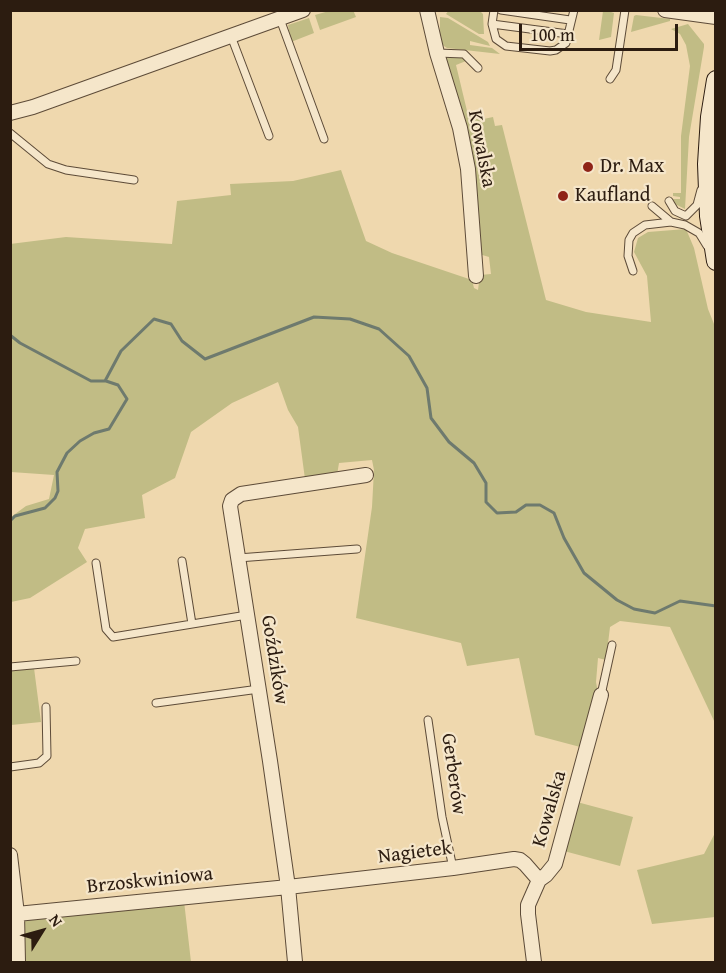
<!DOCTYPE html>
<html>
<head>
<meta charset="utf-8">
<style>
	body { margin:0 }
	#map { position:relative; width:726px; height:973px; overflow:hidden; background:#efd8ae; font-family:"Gentium Book Plus",serif }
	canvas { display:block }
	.frame { position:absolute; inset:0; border:12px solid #2c1c10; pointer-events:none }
	.north { position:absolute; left:12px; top:901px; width:60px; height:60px; -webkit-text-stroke:4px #f5e6ca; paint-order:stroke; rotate:53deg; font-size:16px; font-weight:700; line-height:24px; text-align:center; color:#2c1c10 }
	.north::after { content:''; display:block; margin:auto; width:21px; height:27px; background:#2c1c10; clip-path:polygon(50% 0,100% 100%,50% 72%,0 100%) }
	.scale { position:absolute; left:519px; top:24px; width:159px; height:27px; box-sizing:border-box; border:3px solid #2c1c10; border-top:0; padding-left:8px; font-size:18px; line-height:21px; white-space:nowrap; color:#2c1c10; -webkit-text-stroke:4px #f5e6ca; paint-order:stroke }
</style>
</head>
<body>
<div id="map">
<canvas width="726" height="973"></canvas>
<div class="frame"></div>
<div class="north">N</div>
<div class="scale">100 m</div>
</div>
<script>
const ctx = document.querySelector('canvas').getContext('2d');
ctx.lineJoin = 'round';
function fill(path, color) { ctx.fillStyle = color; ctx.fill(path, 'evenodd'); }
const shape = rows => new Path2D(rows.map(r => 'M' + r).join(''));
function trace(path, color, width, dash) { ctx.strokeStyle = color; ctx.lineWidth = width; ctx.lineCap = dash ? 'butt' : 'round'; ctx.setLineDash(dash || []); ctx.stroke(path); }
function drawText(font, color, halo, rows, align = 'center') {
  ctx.font = font + ' "Gentium Book Plus",serif'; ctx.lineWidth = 4.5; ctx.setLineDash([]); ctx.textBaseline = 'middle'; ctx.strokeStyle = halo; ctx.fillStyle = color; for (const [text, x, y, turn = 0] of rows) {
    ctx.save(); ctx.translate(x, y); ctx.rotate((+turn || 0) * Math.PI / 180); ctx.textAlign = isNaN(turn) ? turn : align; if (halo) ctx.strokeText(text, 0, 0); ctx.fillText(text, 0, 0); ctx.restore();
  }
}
fill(shape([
	[353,10,356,17,320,30,315,15,329,11],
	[449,10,480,11,483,14,484,34,479,34,446,14],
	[603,11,608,11,614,13,611,37,599,40],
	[636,15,670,19,670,21,631,32,634,16],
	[440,17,448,18,488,42,490,46,470,41,470,45,492,48,500,54,447,48,441,44,440,39],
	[309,18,314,33,291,42,288,25],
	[688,24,704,44,704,47,689,137,685,209,675,204,673,199,680,199,680,197,673,196,673,193,681,193,681,136,690,66,686,45,680,34,671,29],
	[449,57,463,58,466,61,456,65,468,115,476,113,479,120,493,117,495,126,502,125,546,300,586,312,651,322,647,276,634,252,638,238,648,232,686,229,694,248,708,309,716,329,715,723,670,627,620,621,610,627,606,660,598,658,596,682,598,693,584,748,535,735,519,658,467,666,461,643,356,618,372,507,374,470,372,460,339,463,337,475,305,479,298,427,288,410,278,382,232,403,191,432,175,478,142,495,145,518,85,529,78,548,87,562,30,598,11,602,11,517,26,506,49,499,54,475,11,472,10,244,66,237,172,244,177,201,231,195,230,184,293,181,341,170,366,241,392,253,472,280,474,288,478,290,480,275,491,274,489,257,479,254,445,59],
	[34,668,41,722,11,725,11,671,13,669],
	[577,802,633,817,620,866,564,851],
	[715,833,715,917,652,924,637,870,704,854],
	[184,901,191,962,23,962,22,925,26,919]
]), '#c1bc85');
trace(shape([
	[10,335,20,343,91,381,105,381,121,351,154,319,171,324,182,341,205,359,314,317,350,319,379,329,409,356,427,388,431,418,449,442,474,463,486,483,486,502,497,513,516,512,526,505,540,505,554,513,564,538,584,573,617,600,634,609,655,613,680,601,716,606],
	[10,521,15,516,45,508,55,498,58,491,57,472,67,453,80,441,94,433,109,429,127,399,118,385,106,381]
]), '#6e7a6e', 3);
const lane = shape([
	[494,10,492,24,496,39,506,46,550,51,556,50,566,43,574,10],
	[501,10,570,20],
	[280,19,324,139],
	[492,24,568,34],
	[231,36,269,136],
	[437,53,464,54,478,68],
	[610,79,616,70,625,10],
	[10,133,48,164,66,170,134,180],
	[669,201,675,211,686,216,697,205,701,190],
	[652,206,671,222],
	[633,271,628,256,629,240,633,233,645,225,671,222,685,225,699,233,707,246],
	[238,558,357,549],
	[182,561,192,624],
	[96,563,106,629,113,637,247,615],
	[10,667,76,661],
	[601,695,612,645],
	[156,703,259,689],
	[428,720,442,817,453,868],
	[10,767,39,763,47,756,46,707]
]);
const street = shape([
	[427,10,437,53,460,128,468,169,476,276],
	[665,10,716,17],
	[10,113,33,107,303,10],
	[10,855,17,914,18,962],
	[17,914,288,887,453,868,514,859,520,860,525,864,539,880],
	[295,962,288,887,270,761,230,506,232,500,241,494,366,475],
	[534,962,528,914,528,905,539,880,546,875,555,864,601,695]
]);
const secondary = shape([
	[716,80,710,117,707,164,709,216,716,261]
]);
trace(lane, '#5d4b38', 9);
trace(street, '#5d4b38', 16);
trace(secondary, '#2c1c10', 20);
trace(lane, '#f5e6ca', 7);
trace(street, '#f5e6ca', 14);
trace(secondary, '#f5e6ca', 18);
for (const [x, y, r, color] of [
	[588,167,6,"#8f2418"],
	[563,196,6,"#8f2418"]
]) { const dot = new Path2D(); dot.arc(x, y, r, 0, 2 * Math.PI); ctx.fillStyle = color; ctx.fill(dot); trace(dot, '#f5e6ca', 2); }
drawText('20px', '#2c1c10', '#f5e6ca', [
	["Kowalska",481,149,79],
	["Goździków",274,660,81],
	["Gerberów",453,774,82],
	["Kowalska",550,809,-74],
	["Nagietek",415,853,-7],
	["Brzoskwiniowa",150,881,-6]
]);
drawText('20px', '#2c1c10', '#f5e6ca', [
	["Dr. Max",600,167],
	["Kaufland",575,196]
], 'left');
</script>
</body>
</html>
